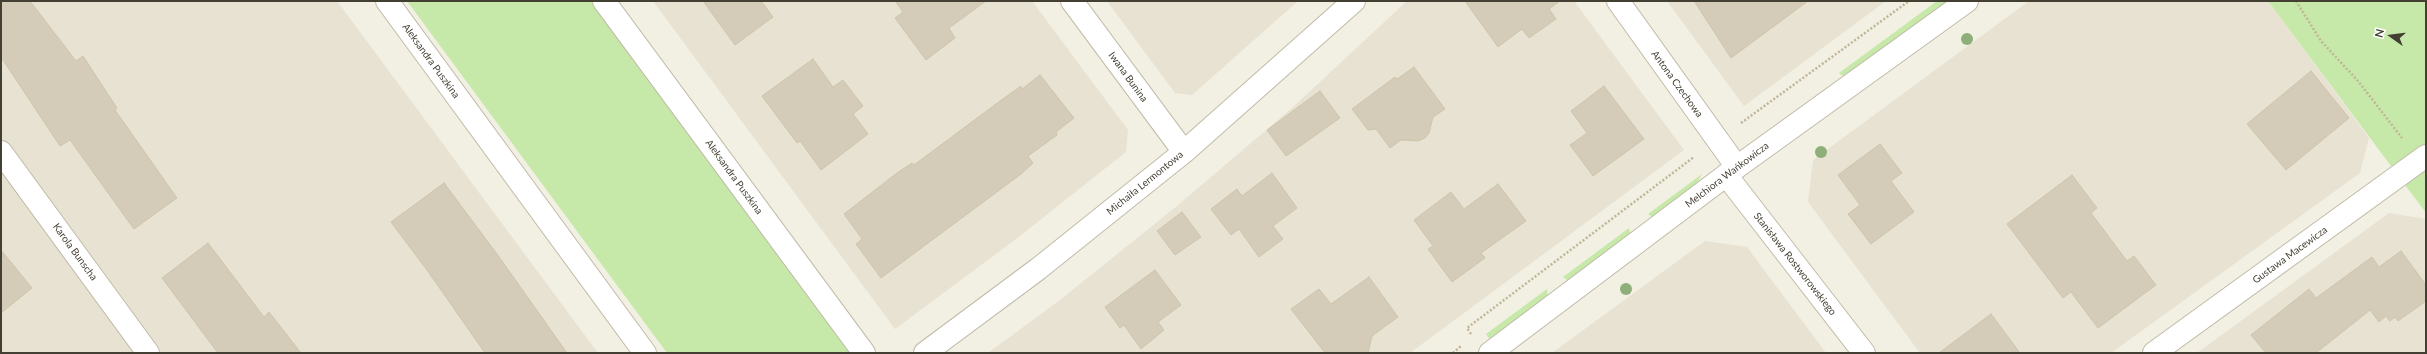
<!DOCTYPE html>
<html>
<head>
<meta charset="utf-8">
<style>
	body { margin:0 }
	#map { position:relative; width:2427px; height:354px; overflow:hidden; background:#f2efe3; font-family:Lato,sans-serif }
	canvas { display:block }
	.frame { position:absolute; inset:0; border:2px solid #443f33; pointer-events:none }
	.north { position:absolute; left:2371px; top:16px; width:40px; height:40px; -webkit-text-stroke:3px #fff; paint-order:stroke; rotate:284deg; font-size:11px; font-weight:700; line-height:16px; text-align:center; color:#443f33 }
	.north::after { content:''; display:block; margin:auto; width:14px; height:18px; background:#443f33; clip-path:polygon(50% 0,100% 100%,50% 72%,0 100%) }
</style>
</head>
<body>
<div id="map">
<canvas width="2427" height="354"></canvas>
<div class="frame"></div>
<div class="north">N</div>
</div>
<script>
const ctx = document.querySelector('canvas').getContext('2d');
ctx.lineJoin = 'round';
function fill(path, color) { ctx.fillStyle = color; ctx.fill(path, 'evenodd'); }
const shape = rows => new Path2D(rows.map(r => 'M' + r).join(''));
function trace(path, color, width, dash) { ctx.strokeStyle = color; ctx.lineWidth = width; ctx.lineCap = dash ? 'butt' : 'round'; ctx.setLineDash(dash || []); ctx.stroke(path); }
function drawText(font, color, halo, rows, align = 'center') {
  ctx.font = font + ' Lato,sans-serif'; ctx.lineWidth = 3.5; ctx.setLineDash([]); ctx.textBaseline = 'middle'; ctx.strokeStyle = halo; ctx.fillStyle = color; for (const [text, x, y, turn = 0] of rows) {
    ctx.save(); ctx.translate(x, y); ctx.rotate((+turn || 0) * Math.PI / 180); ctx.textAlign = isNaN(turn) ? turn : align; if (halo) ctx.strokeText(text, 0, 0); ctx.fillText(text, 0, 0); ctx.restore();
  }
}
fill(shape([
	[1,1,337,1,598,353,1,353],
	[653,1,1032,1,1128,130,1126,152,1016,239,895,329],
	[1107,1,1298,1,1192,95,1175,93],
	[1407,1,1574,1,1684,150,1410,353,988,353,1060,300,1177,206,1292,108],
	[1667,1,1886,1,1744,106],
	[2029,1,2268,1,2369,138,2360,173,2111,353,1920,353,1808,202,1813,160],
	[2389,213,2426,219,2426,353,2197,353],
	[1705,241,1747,247,1826,353,1552,353]
]), '#e7e2d1');
fill(shape([
	[407,1,591,1,852,353,667,353],
	[1937,1,1950,1,1845,78,1839,73],
	[2268,1,2426,1,2426,213],
	[1702,174,1696,185,1655,219,1648,214],
	[1629,228,1631,237,1570,282,1563,277],
	[1547,289,1548,298,1491,341,1486,334]
]), '#c6e9a9');
const building = shape([
	[1,1,30,1,76,61,83,56,117,108,115,110,177,198,134,229,70,140,60,146,1,57,1,1],
	[703,1,761,1,773,17,735,45,703,1],
	[895,1,986,1,949,28,955,38,926,60,895,18,903,12,895,1],
	[1465,1,1560,1,1549,9,1556,19,1529,38,1522,29,1498,47,1465,1],
	[1694,1,1808,1,1731,58,1694,1],
	[813,59,833,87,843,80,863,106,853,114,868,134,821,170,800,141,797,143,762,96,813,59],
	[1414,67,1445,109,1433,117,1429,133,1425,138,1418,141,1401,140,1390,148,1376,129,1368,130,1352,109,1395,77,1397,79,1414,67],
	[2311,71,2349,118,2286,170,2247,124,2311,71],
	[1040,75,1074,118,1056,132,1057,135,1028,156,1033,163,1021,174,881,278,856,244,862,239,844,214,897,173,912,163,914,165,1000,101,1021,86,1022,89,1040,75],
	[1604,86,1644,139,1593,176,1570,145,1587,133,1571,111,1604,86],
	[1320,91,1340,118,1286,156,1267,130,1320,91],
	[1880,144,1902,173,1891,181,1914,212,1871,244,1848,214,1860,205,1838,175,1880,144],
	[1272,173,1297,208,1273,226,1283,239,1259,257,1239,229,1231,235,1211,209,1237,189,1242,196,1272,173],
	[2072,175,2097,208,2091,213,2127,261,2134,256,2156,285,2098,328,2071,292,2063,298,2007,224,2072,175],
	[444,183,497,254,567,353,485,353,427,270,391,222,444,183],
	[1498,184,1526,221,1481,253,1485,258,1452,282,1428,249,1433,246,1414,220,1451,192,1464,209,1498,184],
	[1182,212,1201,237,1175,255,1157,231,1182,212],
	[208,243,264,317,269,312,301,353,218,353,162,278,208,243],
	[1,250,32,288,1,313,1,250],
	[2401,251,2426,285,2426,301,2398,321,2395,317,2390,321,2386,316,2379,322,2370,310,2316,353,2266,353,2251,335,2309,289,2316,298,2372,257,2379,267,2401,251],
	[1155,270,1181,305,1158,322,1164,330,1141,349,1124,325,1120,328,1105,307,1155,270],
	[1369,277,1398,317,1372,336,1368,353,1325,353,1291,309,1319,289,1331,304,1369,277],
	[1991,314,2020,353,1939,353,1991,314]
]);
fill(building, '#d4ccb8');
trace(building, '#cfc5ab', 1);
const minor = shape([
	[387,1,645,353],
	[604,1,864,353],
	[1072,1,1184,152],
	[1618,1,1737,167],
	[1,152,148,353],
	[1726,175,1864,353],
	[925,353,1038,269,1184,152,1354,1],
	[1490,353,1737,167,1967,1],
	[2154,353,2426,156]
]);
trace(minor, '#c1bba8', 24);
trace(shape([
	[2296,1,2321,41,2358,81,2402,138],
	[1741,123,1909,1],
	[1471,334,1467,328,1694,157],
	[1453,353,1461,346]
]), '#c0b596', 2.5, [2, 2]);
trace(minor, '#fff', 22);
ctx.fillStyle = '#8eae7a';
for (const [x, y] of [
	[1967,39],
	[1821,152],
	[1626,289]
]) { ctx.beginPath(); ctx.arc(x, y, 6, 0, 2 * Math.PI); ctx.fill(); }
drawText('10px', '#443f33', '#fff', [
	["Aleksandra Puszkina",431,61,54],
	["Iwana Bunina",1128,77,54],
	["Antona Czechowa",1677,84,54],
	["Melchiora Wańkowicza",1727,175,-37],
	["Aleksandra Puszkina",734,177,54],
	["Michaiła Lermontowa",1145,183,-39],
	["Karola Bunscha",75,252,54],
	["Gustawa Macewicza",2290,255,-36],
	["Stanisława Rostworowskiego",1795,264,52]
]);
</script>
</body>
</html>
